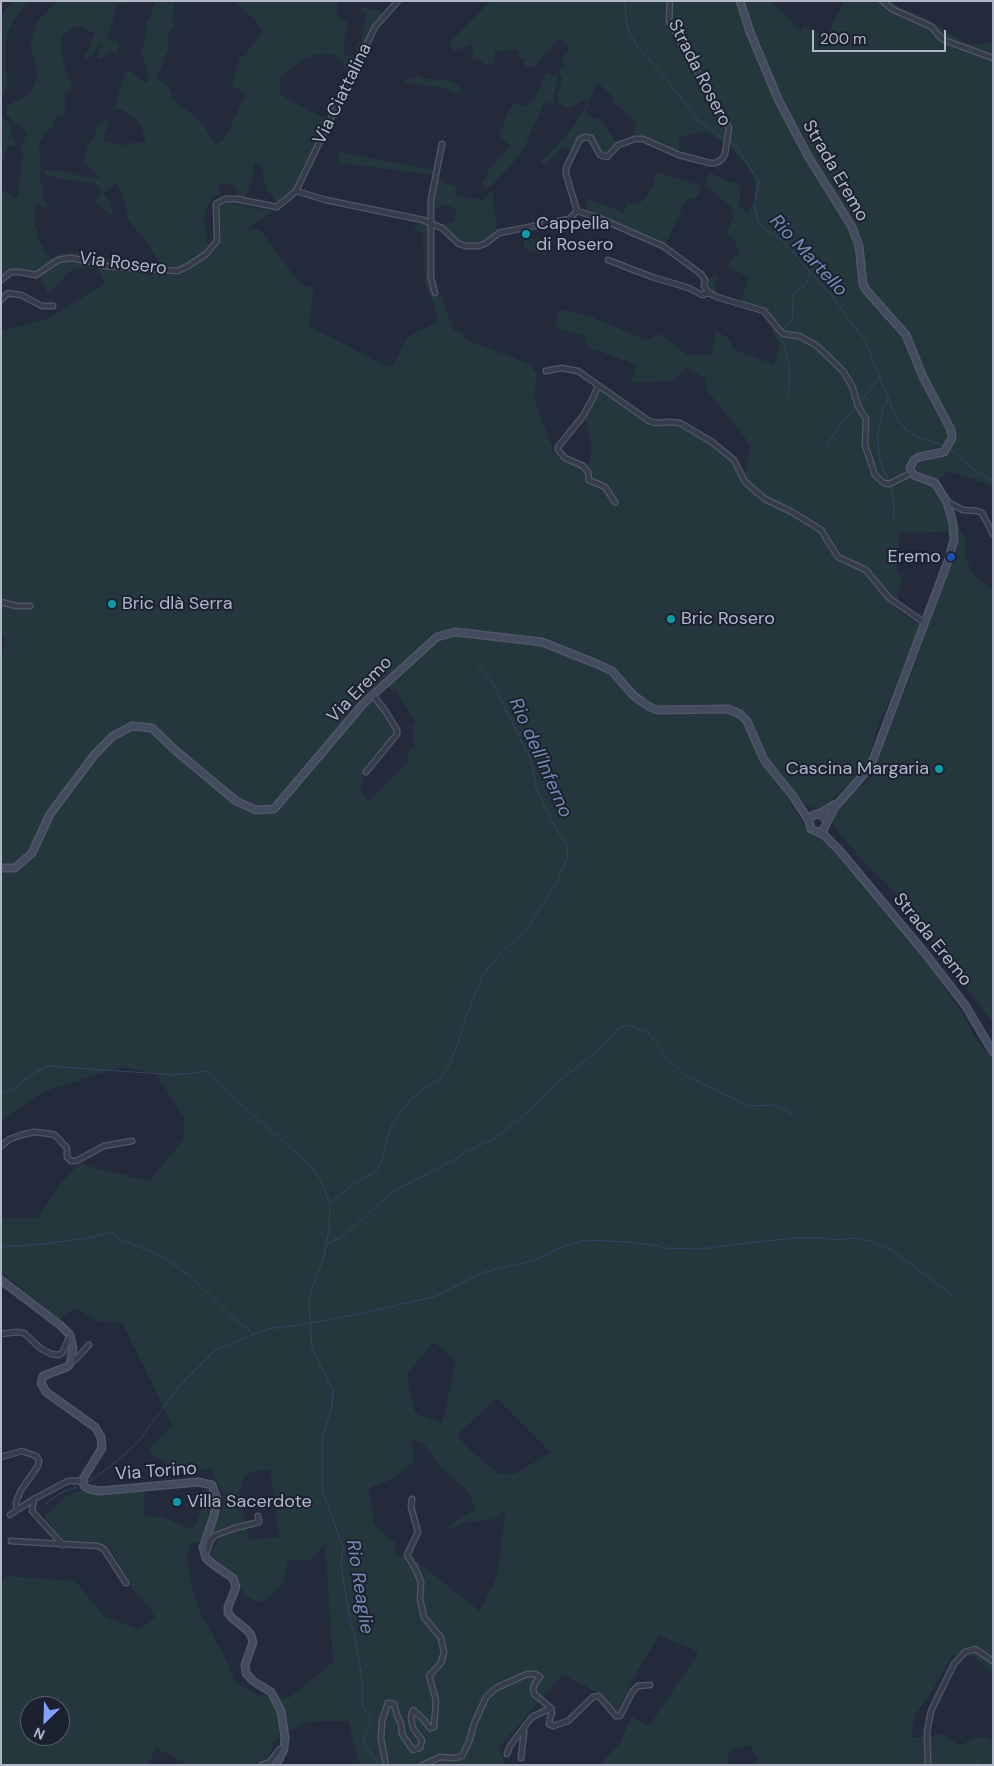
<!DOCTYPE html>
<html>
<head>
<meta charset="utf-8">
<style>
	body { margin:0 }
	#map { position:relative; width:994px; height:1766px; overflow:hidden; background:#222a3c; font-family:"DM Sans",sans-serif }
	canvas { display:block }
	.frame { position:absolute; inset:0; border:2px solid #b1b7c8; pointer-events:none }
	.north { position:absolute; left:20px; top:1696px; width:50px; height:50px; box-sizing:border-box; background:#1b2131; border:1px solid #575d6d; border-radius:50%; rotate:204deg; font-size:14px; font-weight:700; line-height:20px; text-align:center; color:#b1b7c8 }
	.north::after { content:''; display:block; margin:auto; width:18px; height:22px; background:#82a3fb; clip-path:polygon(50% 0,100% 100%,50% 72%,0 100%) }
	.scale { position:absolute; left:812px; top:30px; width:134px; height:22px; box-sizing:border-box; border:2px solid #b1b7c8; border-top:0; padding-left:6px; font-size:15px; line-height:18px; white-space:nowrap; color:#b1b7c8; -webkit-text-stroke:4px #1b2131; paint-order:stroke }
</style>
</head>
<body>
<div id="map">
<canvas width="994" height="1766"></canvas>
<div class="frame"></div>
<div class="north">N</div>
<div class="scale">200 m</div>
</div>
<script>
const ctx = document.querySelector('canvas').getContext('2d');
ctx.lineJoin = 'round';
function fill(path, color) { ctx.fillStyle = color; ctx.fill(path, 'evenodd'); }
const shape = rows => new Path2D(rows.map(r => 'M' + r).join(''));
function trace(path, color, width, dash) { ctx.strokeStyle = color; ctx.lineWidth = width; ctx.lineCap = dash ? 'butt' : 'round'; ctx.setLineDash(dash || []); ctx.stroke(path); }
function drawText(font, color, halo, rows, align = 'center') {
  ctx.font = font + ' "DM Sans",sans-serif'; ctx.lineWidth = 4; ctx.setLineDash([]); ctx.textBaseline = 'middle'; ctx.strokeStyle = halo; ctx.fillStyle = color; for (const [text, x, y, turn = 0] of rows) {
    ctx.save(); ctx.translate(x, y); ctx.rotate((+turn || 0) * Math.PI / 180); ctx.textAlign = isNaN(turn) ? turn : align; if (halo) ctx.strokeText(text, 0, 0); ctx.fillText(text, 0, 0); ctx.restore();
  }
}
fill(shape([
	[14,1,28,1,14,19,7,35,6,47,7,90,1,99,1,19,4,11],
	[57,1,133,1,123,4,116,2,113,21,107,37,110,40,116,40,120,45,117,53,109,51,103,58,98,59,97,54,102,44,99,44,92,55,86,60,83,59,91,44,91,39,95,34,83,27,76,26,61,36,61,52,68,77,71,82,71,88,67,93,64,95,66,109,63,115,56,116,53,126,44,135,39,146,41,171,39,183,43,184,42,193,43,199,48,206,46,208,38,204,35,210,35,228,37,229,37,236,47,256,52,258,58,254,75,253,145,265,153,263,160,265,151,248,129,221,123,196,117,184,114,183,112,188,104,193,110,203,113,213,112,216,95,202,101,193,100,188,96,184,88,182,60,179,44,174,45,171,58,170,80,176,101,178,83,162,87,148,96,134,96,129,105,119,109,120,109,123,103,135,104,141,123,145,137,142,142,144,146,140,142,128,135,118,127,114,124,110,114,109,126,70,130,71,144,82,148,82,149,80,147,75,148,71,141,52,145,41,147,19,149,19,156,1,174,1,172,19,174,26,167,37,169,46,161,68,156,76,167,86,171,92,172,99,196,117,205,127,208,134,216,144,224,140,246,94,232,86,239,57,245,56,262,31,258,23,233,1,338,1,337,11,340,19,348,22,343,55,354,57,358,41,361,42,366,14,361,12,362,7,379,10,382,14,374,24,349,77,341,60,333,55,316,54,310,59,304,58,280,78,280,95,328,120,295,187,278,203,275,204,273,196,267,191,261,167,258,164,254,163,253,166,253,174,249,192,247,192,245,197,236,196,237,189,233,185,225,183,219,184,218,187,221,194,215,196,210,201,205,212,204,224,208,245,206,250,183,266,177,268,163,269,106,264,77,256,65,256,57,257,33,272,25,272,19,269,7,269,1,276,1,189,15,199,19,195,18,183,22,173,20,168,23,157,20,151,27,133,21,127,19,123,13,123,6,112,9,104,26,97,35,84,38,74,30,43,38,21],
	[491,1,771,1,801,32,803,27,826,36,844,1,891,1,896,6,924,17,966,43,983,44,993,42,993,488,990,485,947,471,933,485,939,493,947,511,950,532,900,533,897,572,902,576,898,597,898,611,920,624,887,707,879,722,867,762,849,783,831,801,831,804,825,808,818,809,810,807,798,798,789,788,789,795,792,808,804,822,809,832,824,838,835,849,919,950,962,1013,976,1040,993,1059,993,1674,975,1657,953,1654,932,1691,915,1715,911,1738,941,1734,960,1746,970,1740,983,1736,992,1740,993,1765,754,1765,758,1759,750,1745,734,1749,728,1755,727,1765,598,1765,619,1745,632,1716,649,1726,699,1652,659,1635,629,1686,628,1698,621,1713,615,1712,601,1695,563,1674,499,1747,505,1765,360,1765,348,1721,306,1722,274,1741,266,1765,189,1765,156,1748,148,1765,1,1765,1,1581,8,1576,75,1581,104,1616,139,1629,155,1617,147,1604,134,1591,109,1546,100,1542,63,1541,44,1516,68,1495,81,1490,95,1494,145,1491,143,1516,162,1517,193,1530,204,1503,203,1488,209,1491,213,1500,210,1519,200,1542,190,1543,187,1558,192,1589,200,1612,228,1663,235,1682,259,1695,289,1698,333,1662,325,1544,310,1560,288,1560,284,1582,262,1603,245,1596,236,1573,218,1562,210,1553,218,1539,214,1530,223,1496,211,1469,193,1471,173,1467,154,1456,149,1450,172,1425,122,1322,100,1322,75,1308,59,1319,1,1272,1,1218,38,1218,62,1182,79,1164,149,1181,183,1140,184,1117,155,1073,120,1067,43,1092,1,1121,1,659,5,638,1,637,1,330,3,331,49,318,105,283,97,267,72,269,48,295,39,274,58,261,70,260,88,262,105,268,115,269,184,274,215,251,221,240,219,207,228,203,273,211,246,229,260,230,301,285,314,287,309,326,383,364,392,367,408,336,437,322,437,314,426,286,424,269,423,234,414,228,414,226,423,222,430,225,432,290,434,295,444,297,443,303,449,318,452,323,452,329,462,333,466,340,531,364,537,376,534,399,555,455,571,463,589,464,591,445,585,416,599,389,651,424,677,424,707,441,732,460,743,482,750,448,746,439,706,389,706,379,687,368,673,381,631,383,636,365,586,346,585,336,555,328,559,309,592,317,645,340,661,334,687,355,712,355,715,331,729,338,734,350,774,364,780,345,771,331,775,322,762,308,740,302,749,277,728,267,733,257,740,253,733,237,726,234,733,217,731,207,708,188,705,184,709,172,727,181,736,183,740,187,740,202,738,207,748,212,755,200,754,176,730,146,705,132,679,137,679,153,634,134,636,123,612,100,614,98,599,84,595,87,589,101,582,101,572,107,568,108,559,104,557,94,560,87,562,79,559,71,565,65,561,58,570,48,560,38,534,67,524,66,525,59,519,57,517,50,495,51,494,64,487,66,482,61,472,59,473,44,454,51,449,43],
	[416,652,418,655,386,684,393,691,396,691,416,724,412,726,414,747,407,752,408,762,375,795,367,801,361,789,364,771,396,732,375,701,371,700,385,682],
	[434,1342,456,1361,442,1423,415,1413,407,1374],
	[497,1398,551,1452,515,1474,498,1473,465,1445,457,1435],
	[411,1439,424,1444,439,1465,468,1492,476,1510,459,1517,448,1530,467,1522,495,1519,506,1509,497,1576,480,1611,417,1562,395,1554,395,1543,374,1524,369,1488,391,1480,414,1461],
	[270,1469,279,1537,249,1540,239,1492,246,1474],
	[30,1706,60,1706,60,1736,30,1736],
	[547,72,554,77,557,75,558,77,553,104,544,103,522,153,491,186,485,188,482,185,490,167,510,146,499,135,512,104,527,106,535,98,541,84,544,75],
	[420,75,421,78,453,81,461,89,460,94,443,88,406,83,405,80],
	[587,104,588,104,586,112,593,118,600,120,610,132,616,143,605,154,601,152,592,137,587,135,578,137,572,150,565,147,559,151,545,166,540,163,567,135],
	[1,115,9,124,11,130,11,136,16,140,14,146,8,146,1,166],
	[339,152,435,170,433,175,338,163],
	[656,172,701,186,697,198,686,200,666,244,586,211,588,199,624,213,627,203,634,204,643,201,652,188],
	[437,176,446,183,457,187,455,196,483,200,492,190,497,231,480,244,472,244,461,242,454,236,450,230,441,225,454,221,456,214,455,209,446,205,435,208,433,201],
	[524,238,533,239,550,238,550,244,546,255,524,249],
	[715,273,719,279,717,280,715,279,713,283,715,285,716,294,711,290,707,282],
	[958,524,966,542,964,554,973,574,991,589,993,588,993,1023,930,939,912,919,890,887,862,861,832,823,837,810,858,788,865,785,877,762,909,680,957,546]
]), '#24373d');
trace(shape([
	[625,1,626,20,629,32,637,46,664,76,700,122,725,139],
	[729,141,737,147,759,182,754,205,759,224,783,241,832,296,865,341,896,417,905,429,919,438,944,445],
	[783,329,789,325,792,319,794,293,807,283,810,273],
	[780,335,785,346,789,365,789,387,787,396],
	[888,399,883,409,878,431,878,442,880,460,884,472,889,481],
	[861,401,879,378],
	[826,446,844,420,855,408],
	[951,449,970,467,993,481],
	[891,487,894,508,894,523],
	[1,1094,14,1088,37,1071,48,1066,176,1075,208,1071,242,1105,311,1166,321,1181,330,1204,329,1230,323,1260,312,1288,309,1301,312,1349,333,1391,332,1407,322,1438,322,1490,343,1547,341,1563,344,1585,351,1624,355,1636,362,1680,362,1704,364,1709,370,1716,370,1726,364,1737,364,1743,379,1765],
	[330,1203,354,1184,373,1173,378,1169,382,1161,387,1139,392,1124,411,1099,440,1078,448,1068,461,1035,463,1024,483,975,499,955,530,925,555,885,568,857,566,842,560,836,552,822,536,788,531,760,491,680,476,663],
	[327,1244,343,1236,392,1192,459,1157,464,1153,497,1137,539,1102,552,1087,601,1048,619,1028,629,1025,649,1033,668,1059,688,1077,749,1106,775,1105,786,1110,794,1116],
	[1,1247,41,1244,89,1238,111,1232,122,1240,161,1256,188,1274,234,1318,253,1333],
	[87,1483,110,1467,138,1442,179,1386,215,1350,268,1329,311,1323,364,1313,436,1296,481,1273,535,1260,562,1247,586,1240,626,1242,659,1246,662,1248,701,1249,745,1243,798,1238,820,1238,839,1240,856,1238,871,1241,893,1251,954,1296],
	[45,1504,62,1492,77,1487],
	[973,1758,981,1765]
]), '#354364', 1);
const street = shape([
	[882,1,894,10,932,27,938,35,944,40,993,58],
	[296,191,326,200,423,220,442,228,459,244,466,246,479,246,486,243,499,233,569,219,577,211],
	[577,211,599,218,663,246,701,274,705,280,704,286,709,293,717,297,764,311,780,331,784,334,799,336,816,345,843,371,852,386,858,406,866,419,865,445,875,475,884,483,889,484,911,473],
	[577,211,566,174,566,168,580,139,585,137,591,138,600,155,607,157,618,145,635,139,643,139,679,155,710,163,716,163,722,159,725,154,729,128,669,21,670,1],
	[608,260,652,277,689,288,702,295,709,293],
	[1,280,11,272,19,272,36,275,58,260,70,258,88,261,105,266,178,271,188,266,206,254,217,241,216,204,225,199,236,199,277,207,296,191,375,27,398,1],
	[435,293,431,278,431,199,442,144],
	[1,300,8,293,21,295,42,306,53,306],
	[546,371,561,368,578,371,649,421,656,423,670,422,680,423,712,442,734,460,745,482,765,499,792,512,821,530,838,557,866,570,889,598,925,623],
	[598,386,593,398,583,416,558,447,558,450,565,458,583,466,588,472,589,480,605,487,615,502],
	[947,502,963,510,977,511,982,513,993,534],
	[1,602,16,606,30,606],
	[366,772,397,734,397,730,386,712,373,695],
	[1,1146,10,1139,21,1135,34,1132,51,1134,55,1135,67,1148,67,1157,71,1161,76,1161,104,1146,132,1141],
	[1,1334,17,1332,24,1333,40,1348,51,1354,59,1355,63,1352,70,1335],
	[72,1361,77,1358,89,1345],
	[1,1457,22,1451,36,1456,39,1460,38,1466,21,1490,16,1502,17,1510,34,1499],
	[10,1515,17,1510],
	[11,1541,98,1546,104,1549,126,1583],
	[63,1545,32,1511,34,1499,68,1481,82,1481],
	[206,1553,211,1539,216,1535,235,1528,259,1522,258,1516],
	[507,1754,510,1746,532,1717,551,1708],
	[521,1758,524,1732],
	[262,1765,270,1762,280,1749,284,1749],
	[386,1765,381,1739,382,1721,388,1703,394,1704,397,1715,401,1724,402,1734,413,1750,420,1748,422,1740,413,1728,411,1717,413,1710,423,1719,430,1728,434,1727,436,1700,429,1676,441,1663,444,1652,441,1638,424,1617,420,1599,421,1582,415,1568,407,1555,418,1532,411,1507,412,1499],
	[423,1765,440,1757,455,1758,462,1756,469,1742,474,1724,486,1697,496,1688,527,1674,535,1674,540,1677,535,1683,533,1689,534,1694,551,1708,552,1713,550,1718,549,1724,553,1726,568,1721,593,1697,599,1696,616,1716,620,1716,633,1691,638,1686,650,1685],
	[928,1765,927,1732,931,1711,954,1664,965,1652,975,1649,993,1661]
]);
const secondary = shape([
	[740,1,750,32,778,99,808,156,852,227,859,246,863,284,866,290,906,335,923,377,951,430,952,438,944,452,919,457,914,460,910,468,911,473,916,476,935,483,947,502,953,523,954,540,948,561,873,760,865,773,835,807,827,822],
	[819,814,836,804],
	[819,832,824,829,827,822,823,816,816,814,812,816,809,821,811,829,824,835,840,851,924,952,965,1005,993,1052],
	[1,868,15,868,32,853,50,814,95,754,113,736,132,726,152,728,176,751,236,801,256,810,274,809,363,704,437,637,455,632,542,642,597,664,612,671,634,696,648,706,657,710,728,709,740,714,747,721,764,760,793,796,809,821],
	[1,1280,60,1325,70,1335,73,1348,70,1364,67,1367,43,1376,41,1383,46,1392,95,1427,101,1437,102,1448,83,1479,84,1486,89,1489,100,1491,198,1482,212,1485,217,1499,214,1516,203,1547,206,1558,214,1565,233,1578,236,1587,228,1607,228,1613,232,1618,247,1630,251,1635,253,1642,245,1665,246,1673,253,1681,271,1692,281,1711,285,1737,284,1749,276,1765]
]);
trace(street, '#515767', 7);
trace(secondary, '#515767', 9);
trace(street, '#363c4c', 4.5);
trace(secondary, '#434b5f', 6);
for (const [x, y, r, color] of [
	[526,234,5,"#0f9aa8"],
	[951,557,5,"#1a4fb4"],
	[112,604,5,"#0f9aa8"],
	[671,619,5,"#0f9aa8"],
	[939,769,5,"#0f9aa8"],
	[177,1502,5,"#0f9aa8"]
]) { const dot = new Path2D(); dot.arc(x, y, r, 0, 2 * Math.PI); ctx.fillStyle = color; ctx.fill(dot); trace(dot, '#1b2131', 2); }
drawText('18px', '#b1b7c8', '#1b2131', [
	["Strada Rosero",699,73,63],
	["Via Ciattalina",343,94,-64],
	["Strada Eremo",835,171,60],
	["Via Rosero",123,264,7],
	["Via Eremo",360,690,-46],
	["Strada Eremo",932,940,51],
	["Via Torino",156,1472,-4]
]);
drawText('18px', '#b1b7c8', '#1b2131', [
	["Cappella",536,224],
	["di Rosero",536,245],
	["Eremo",941,557,"right"],
	["Bric dlà Serra",122,604],
	["Bric Rosero",681,619],
	["Cascina Margaria",929,769,"right"],
	["Villa Sacerdote",187,1502]
], 'left');
drawText('italic 19px', '#7789b1', '#1b2131', [
	["Rio Martello",808,256,47],
	["Rio dell'Inferno",540,758,66],
	["Rio Reaglie",359,1587,81]
]);
</script>
</body>
</html>
